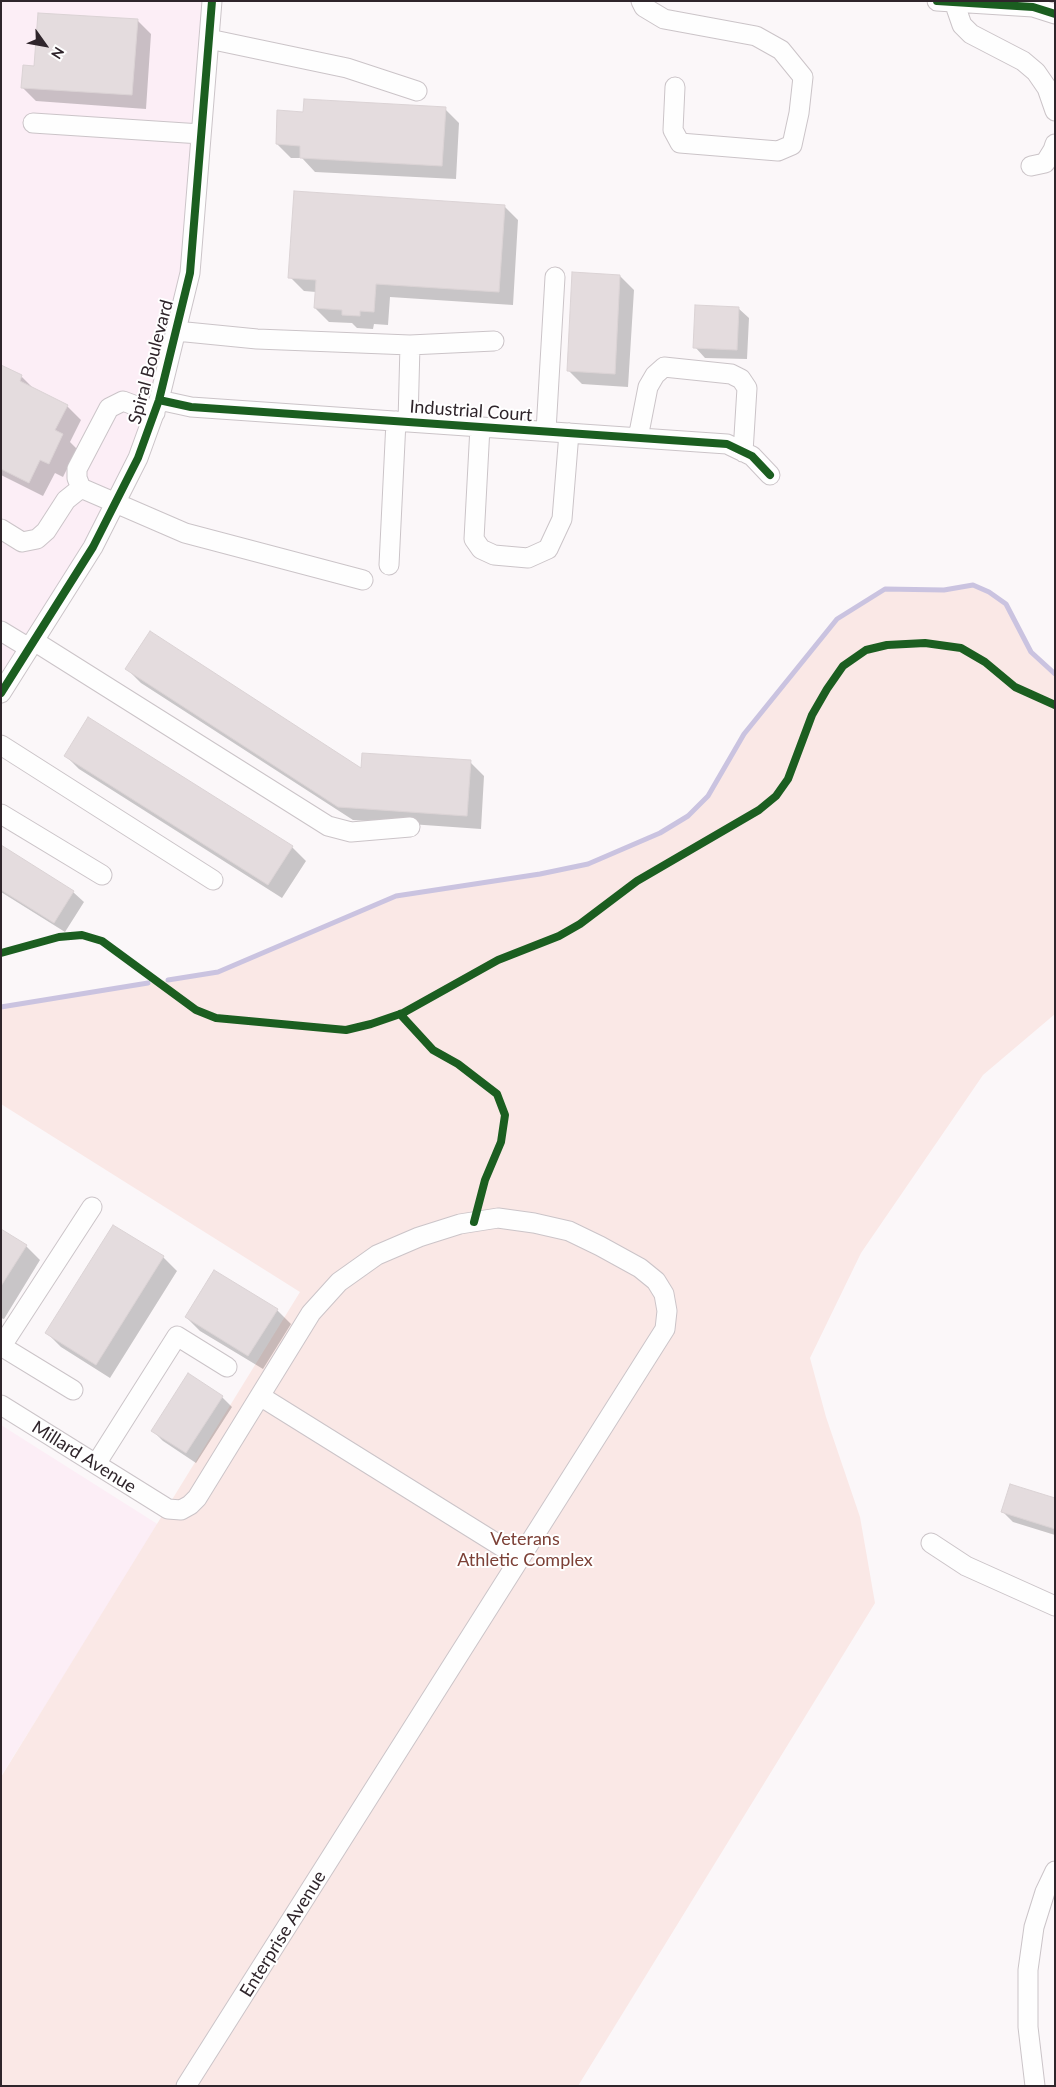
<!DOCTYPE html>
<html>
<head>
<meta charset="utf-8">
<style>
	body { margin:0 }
	#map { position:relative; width:1056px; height:2087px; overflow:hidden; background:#fbf7f9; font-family:Lato,sans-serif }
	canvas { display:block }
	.frame { position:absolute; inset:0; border:2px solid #2f252b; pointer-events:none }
	.north { position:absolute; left:20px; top:20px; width:50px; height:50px; -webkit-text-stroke:4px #fff; paint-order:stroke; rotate:122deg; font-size:14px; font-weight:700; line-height:20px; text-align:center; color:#2f252b }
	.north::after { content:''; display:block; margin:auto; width:18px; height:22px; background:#2f252b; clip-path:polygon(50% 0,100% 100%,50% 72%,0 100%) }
</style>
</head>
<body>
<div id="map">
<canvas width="1056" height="2087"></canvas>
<div class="frame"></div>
<div class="north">N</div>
</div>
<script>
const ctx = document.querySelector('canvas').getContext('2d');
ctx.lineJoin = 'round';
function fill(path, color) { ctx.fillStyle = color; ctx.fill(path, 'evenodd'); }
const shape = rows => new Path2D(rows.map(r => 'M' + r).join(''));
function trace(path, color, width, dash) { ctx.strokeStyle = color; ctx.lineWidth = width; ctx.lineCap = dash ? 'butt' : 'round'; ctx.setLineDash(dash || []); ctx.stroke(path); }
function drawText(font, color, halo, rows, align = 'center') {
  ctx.font = font + ' Lato,sans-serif'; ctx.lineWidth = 4; ctx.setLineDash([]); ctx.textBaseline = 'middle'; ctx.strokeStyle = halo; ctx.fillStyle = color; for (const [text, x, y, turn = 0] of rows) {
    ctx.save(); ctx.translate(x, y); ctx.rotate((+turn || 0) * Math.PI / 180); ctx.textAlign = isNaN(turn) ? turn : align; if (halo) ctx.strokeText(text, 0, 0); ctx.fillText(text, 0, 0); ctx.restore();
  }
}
fill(shape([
	[1,1,212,1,190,273,138,458,1,693],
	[1,1425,159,1525,1,1776]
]), '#fceef6');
fill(shape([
	[973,585,989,592,1006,604,1031,652,1055,674,1055,1014,983,1075,861,1253,810,1358,826,1417,860,1517,875,1603,578,2086,1,2086,1,1777,300,1292,1,1104,1,1007,218,972,396,896,540,874,588,864,660,833,688,816,708,796,744,734,837,619,885,589,944,590]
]), '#fae8e6');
fill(shape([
	[137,20,151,34,146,109,36,101,22,87,35,67],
	[445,109,459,123,456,179,315,172,302,158,291,158,277,144,304,113],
	[504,206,518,220,513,305,390,297,388,325,374,324,373,329,357,328,352,323,329,322,315,308,316,292,304,291,290,277],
	[620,276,634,290,628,387,582,384,568,370],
	[738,308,749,318,747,359,705,358,695,347],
	[1,366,21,376,35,390,67,406,81,420,70,442,77,449,63,477,55,473,43,496,1,475],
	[127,669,362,770,470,762,484,776,481,829,353,820,141,683],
	[65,755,292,847,306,861,282,898,79,769],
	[1,854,73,892,84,902,65,932,1,892],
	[1,1231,26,1246,40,1260,4,1319,1,1318],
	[163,1257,177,1271,110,1378,61,1347,47,1333],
	[277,1310,291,1324,263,1369,200,1331,186,1317],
	[222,1397,232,1407,196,1463,163,1441,153,1431],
	[1055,1499,1055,1535,1013,1522,1003,1512]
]), '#0003');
trace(shape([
	[168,980,218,972,396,896,540,874,588,864,660,833,688,816,708,796,744,734,837,619,885,589,944,590,973,585,989,592,1006,604,1031,652,1055,674],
	[1,1007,148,983]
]), '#cac3e0', 5);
const building = shape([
	[38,13,138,19,132,95,21,88,23,65,34,66,38,13],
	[304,99,446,107,442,166,300,158,300,146,276,144,277,110,303,112,304,99],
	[294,191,505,205,499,292,376,284,374,312,360,311,360,316,342,315,342,310,314,308,316,280,288,278,294,191],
	[572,272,620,275,615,374,567,371,572,272],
	[695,305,739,307,737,350,693,348,695,305],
	[1,365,22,375,20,381,68,405,55,430,63,434,49,464,40,460,29,483,1,469,1,365],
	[150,631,361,768,362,753,471,760,467,816,338,807,125,669,150,631],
	[88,717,293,846,268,885,64,756,88,717],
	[1,845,74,891,54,923,1,890,1,845],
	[113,1225,164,1256,96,1365,45,1333,113,1225],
	[1,1229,27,1245,1,1286,1,1229],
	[214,1270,278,1309,248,1356,185,1317,214,1270],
	[188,1373,223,1396,186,1453,151,1431,188,1373],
	[1010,1484,1055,1498,1055,1529,1001,1512,1010,1484]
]);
fill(building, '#e4dcde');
trace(building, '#dbd3d5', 1);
const minor = shape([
	[641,1,644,7,664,19,756,36,781,50,803,77,799,113,792,145,778,151,680,143,673,130,675,87],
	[937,1,1033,7,1055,14],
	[954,2,962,25,971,34,1023,61,1036,72,1047,88,1055,111],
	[209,39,347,68,417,91],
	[33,123,201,134],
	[1031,166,1045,163,1053,150,1055,144],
	[176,331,257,339,410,345,494,341],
	[159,400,191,407,727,444,752,456,770,475],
	[155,413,123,401,109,408,77,469,77,478,81,488,185,533,363,580],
	[408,422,410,345],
	[480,427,474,539,481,549,494,555,528,558,548,549,562,519,569,433],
	[546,431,555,277],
	[638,438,648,387,655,375,664,367,731,374,741,379,747,388,743,452],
	[1,529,22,542,37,539,46,531,66,500,81,488],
	[389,565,396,421],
	[1,631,29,648],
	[34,641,328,826,351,832,410,827],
	[1,693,93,547,138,458,159,400,190,273,212,1],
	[1,745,213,880],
	[1,814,102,875],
	[1,1346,73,1390],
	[1,1347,92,1207],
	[260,1396,520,1558],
	[1,1405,168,1509,181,1510,190,1505,197,1498,311,1313,339,1282,377,1255,419,1237,460,1224,498,1218,534,1223,569,1231,600,1246,640,1268,656,1281,664,1294,667,1311,665,1329,186,2086],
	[96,1464,177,1336,227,1367],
	[931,1543,966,1566,1055,1606],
	[1035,2086,1028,2027,1028,1970,1034,1927,1045,1892,1055,1871]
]);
trace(minor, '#cbc4c8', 21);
trace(minor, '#fefefe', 19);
trace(shape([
	[937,1,1033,7,1055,14],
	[159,400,191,407,727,444,752,456,770,475],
	[1,693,93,547,138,458,159,400,190,273,212,1],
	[1,953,59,937,82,935,102,941,196,1010,216,1018,346,1030,371,1024,403,1013,498,960,559,936,580,924,637,881,759,810,776,796,788,779,812,715,827,689,843,666,866,650,887,645,925,643,961,648,985,662,1015,687,1055,705],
	[400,1014,433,1050,458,1064,497,1094,505,1115,501,1142,485,1180,474,1222]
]), '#1b5e20', 8);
drawText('18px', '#2f252b', '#fff', [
	["Spiral Boulevard",151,362,-75],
	["Industrial Court",471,411,4],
	["Millard Avenue",84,1457,32],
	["Enterprise Avenue",283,1934,-58]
]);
drawText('18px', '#7c4036', '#fff', [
	["Veterans",525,1539],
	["Athletic Complex",525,1560]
]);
</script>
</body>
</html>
